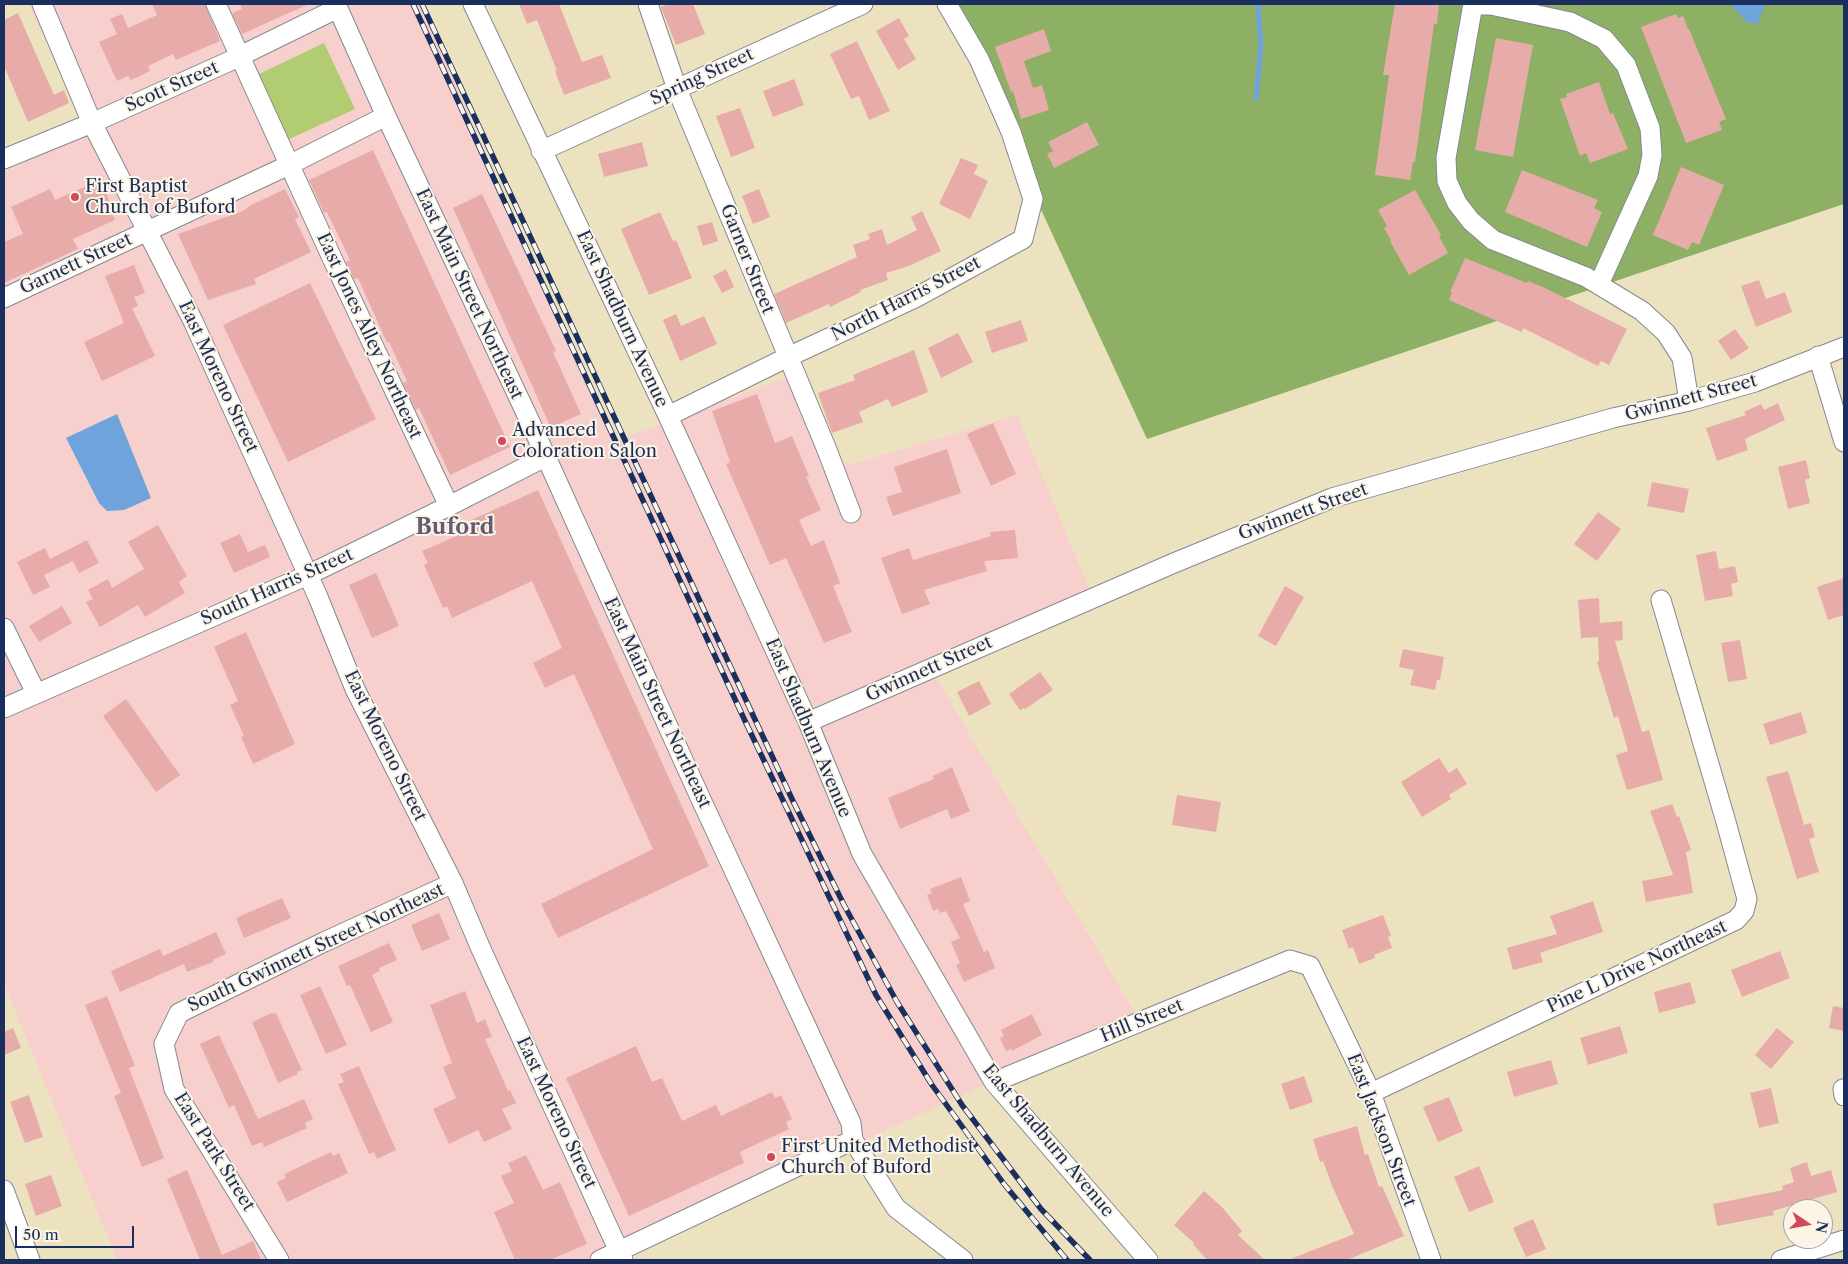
<!DOCTYPE html>
<html>
<head>
<meta charset="utf-8">
<style>
	body { margin:0 }
	#map { position:relative; width:1848px; height:1264px; overflow:hidden; background:#ede2c0; font-family:"Libre Caslon Text",serif }
	canvas { display:block }
	.frame { position:absolute; inset:0; border:5px solid #1b2f5e; pointer-events:none }
	.north { position:absolute; left:1783px; top:1199px; width:50px; height:50px; box-sizing:border-box; background:#fcf5e5; border:1px solid #a2a6af; border-radius:50%; rotate:102deg; font-size:14px; font-weight:700; line-height:20px; text-align:center; color:#1b2f5e }
	.north::after { content:''; display:block; margin:auto; width:18px; height:22px; background:#d1495b; clip-path:polygon(50% 0,100% 100%,50% 72%,0 100%) }
	.scale { position:absolute; left:15px; top:1226px; width:119px; height:22px; box-sizing:border-box; border:2px solid #1b2f5e; border-top:0; padding-left:6px; font-size:15px; line-height:18px; white-space:nowrap; color:#1b2f5e; -webkit-text-stroke:4px #fcf5e5; paint-order:stroke }
</style>
</head>
<body>
<div id="map">
<canvas width="1848" height="1264"></canvas>
<div class="frame"></div>
<div class="north">N</div>
<div class="scale">50 m</div>
</div>
<script>
const ctx = document.querySelector('canvas').getContext('2d');
ctx.lineJoin = 'round';
function fill(path, color) { ctx.fillStyle = color; ctx.fill(path, 'evenodd'); }
const shape = rows => new Path2D(rows.map(r => 'M' + r).join(''));
function trace(path, color, width, dash) { ctx.strokeStyle = color; ctx.lineWidth = width; ctx.lineCap = dash ? 'butt' : 'round'; ctx.setLineDash(dash || []); ctx.stroke(path); }
function drawText(font, color, halo, rows, align = 'center') {
  ctx.font = font + ' "Libre Caslon Text",serif'; ctx.lineWidth = 4; ctx.setLineDash([]); ctx.textBaseline = 'middle'; ctx.strokeStyle = halo; ctx.fillStyle = color; for (const [text, x, y, turn = 0] of rows) {
    ctx.save(); ctx.translate(x, y); ctx.rotate((+turn || 0) * Math.PI / 180); ctx.textAlign = isNaN(turn) ? turn : align; if (halo) ctx.strokeText(text, 0, 0); ctx.fillText(text, 0, 0); ctx.restore();
  }
}
fill(shape([
	[28,4,420,4,613,442,787,377,825,472,1017,415,1096,605,935,676,1137,1016,600,1260,117,1260,4,984,4,172,89,131]
]), '#f7d0ce');
fill(shape([
	[324,43,355,109,287,140,257,75]
]), '#b2cc72');
fill(shape([
	[946,4,1844,4,1844,204,1147,439]
]), '#8db064');
fill(shape([
	[1730,4,1765,4,1758,24,1747,22],
	[117,414,151,498,124,510,107,511,99,503,66,438]
]), '#6fa3db');
trace(shape([
	[1256,98,1261,46,1258,4]
]), '#6fa3db', 5);
fill(shape([
	[152,4,205,4,220,41,176,60,173,54,148,66,150,71,131,80,128,76,117,81,99,42,117,34,110,19,122,14,128,28,157,15],
	[240,4,309,4,242,34,232,13,242,9],
	[519,4,559,4,582,62,602,55,611,78,564,95,555,71,557,71,537,20,527,24],
	[669,4,693,4,705,34,676,45,661,7],
	[1395,4,1439,4,1437,24,1434,24,1415,162,1413,162,1410,180,1375,175,1389,75,1383,75],
	[18,13,54,95,64,90,69,103,28,122,4,66,4,20],
	[1676,14,1678,18,1683,16,1688,29,1689,29,1726,119,1719,122,1722,130,1686,143,1641,27],
	[899,18,909,36,904,39,916,59,898,70,876,31],
	[1044,29,1051,51,1024,61,1033,88,1042,85,1049,110,1021,119,1013,91,1011,92,995,47],
	[1496,38,1533,45,1513,157,1475,150],
	[857,41,890,111,869,120,859,96,851,99,830,54],
	[794,79,804,105,773,117,763,91],
	[1599,82,1610,114,1613,113,1628,149,1590,163,1586,153,1580,156,1560,99,1567,97,1566,94],
	[740,108,755,148,731,157,716,116],
	[1087,122,1099,145,1054,168,1047,154,1053,151,1048,142],
	[642,142,648,166,604,177,598,154],
	[373,150,510,447,450,475,419,408,416,410,403,383,407,381,389,342,387,343,358,278,354,279,346,262,350,260,327,212,324,213,309,180],
	[961,158,978,165,974,174,988,181,970,219,939,204],
	[1681,167,1724,185,1699,245,1692,242,1688,250,1653,235],
	[1522,170,1598,200,1594,208,1602,212,1587,247,1505,212],
	[98,181,102,191,104,189,114,211,111,212,115,220,73,239,78,249,4,283,4,242,23,234,11,207,50,189,55,200],
	[285,189,299,217,295,219,311,252,254,279,256,284,208,300,178,234,243,211,251,205],
	[759,189,770,217,753,224,742,196],
	[1415,190,1441,235,1439,236,1448,253,1409,275,1390,241,1391,240,1384,228,1387,226,1378,210],
	[482,194,556,351,553,352,581,414,554,426,553,424,550,426,453,208],
	[922,211,941,251,909,266,886,273,888,280,860,290,861,292,830,307,829,304,786,323,774,294,857,257,853,245,870,239,868,234,882,229,887,245,917,230,911,217],
	[660,212,673,241,676,240,692,278,649,295,621,229],
	[712,222,718,241,703,246,697,226],
	[1465,258,1527,283,1528,281,1545,288,1627,329,1609,365,1601,361,1598,366,1523,328,1522,332,1449,300,1452,293,1450,292],
	[134,265,145,293,134,297,138,306,132,308,155,356,102,381,84,342,124,323,105,276],
	[726,269,734,287,722,293,713,276],
	[1759,280,1766,299,1785,292,1792,312,1756,327,1741,286],
	[310,283,376,419,288,462,223,325],
	[676,314,681,326,704,316,717,344,680,361,663,320],
	[1021,320,1028,341,992,353,985,332],
	[1735,329,1749,348,1731,360,1718,341],
	[958,333,973,362,941,378,928,348],
	[914,350,928,392,892,407,888,399,859,412,863,422,832,433,818,393,855,380,853,375],
	[757,394,775,443,792,436,809,476,806,477,821,510,799,520,811,546,824,540,840,583,833,586,852,632,824,643,786,558,770,565,726,464,730,462,712,411],
	[1778,403,1785,420,1745,439,1748,450,1717,461,1706,428,1746,415,1744,412,1761,404,1764,410],
	[993,423,1016,474,991,486,967,434],
	[947,449,961,493,893,516,886,497,902,492,894,467],
	[1806,460,1810,478,1805,480,1810,503,1788,509,1778,467],
	[1652,482,1689,489,1684,513,1647,506],
	[538,490,709,866,558,938,541,904,653,849,574,674,545,688,533,663,562,648,532,581,452,618,447,606,443,608,424,565,428,563,422,551,475,528,471,520],
	[1598,512,1621,529,1597,561,1574,544],
	[158,525,187,576,179,582,185,593,145,617,138,605,100,627,86,602,93,599,88,590,108,579,112,588,144,569,128,542],
	[1015,530,1018,558,984,561,987,571,924,590,930,604,902,614,881,558,909,548,913,560,991,536,990,532],
	[240,534,248,552,265,545,270,557,234,573,220,543],
	[87,540,99,563,79,573,73,561,44,575,50,587,33,595,17,562,45,548,50,559],
	[1716,551,1719,569,1735,566,1738,582,1731,584,1733,596,1705,601,1696,555],
	[376,573,399,626,372,638,349,585],
	[1844,578,1844,615,1828,620,1817,587],
	[1285,586,1304,597,1276,646,1258,636],
	[1599,598,1600,623,1622,621,1623,640,1615,641,1642,732,1649,730,1663,780,1627,790,1616,755,1628,751,1618,716,1614,718,1597,662,1599,661,1598,637,1581,638,1578,600],
	[62,606,72,623,39,642,29,626],
	[246,632,295,744,253,764,241,737,244,736,230,705,238,701,214,647],
	[1740,640,1747,679,1728,682,1721,643],
	[1403,649,1444,657,1440,680,1437,680,1435,690,1410,685,1414,670,1399,667],
	[1040,672,1053,690,1025,709,1024,708,1020,710,1009,694],
	[979,681,991,704,969,716,957,692],
	[126,699,180,775,156,792,103,716],
	[1801,712,1807,733,1770,745,1763,724],
	[1439,758,1449,773,1457,768,1467,784,1449,795,1451,799,1422,817,1401,782],
	[952,767,970,811,951,819,947,809,900,829,888,798,934,779,933,776],
	[1788,771,1804,825,1811,823,1815,837,1809,839,1819,872,1797,879,1766,777],
	[1177,795,1221,802,1216,832,1172,825],
	[1672,804,1677,817,1679,816,1691,850,1686,852,1693,893,1646,902,1642,881,1673,875,1650,811],
	[961,877,970,901,963,904,984,952,988,950,995,968,964,982,956,965,960,963,951,942,960,938,946,911,940,913,938,909,933,911,927,895,932,893,930,889],
	[282,898,291,918,244,938,236,918],
	[1593,901,1603,932,1540,953,1543,962,1513,970,1507,948,1557,934,1550,916],
	[439,913,450,939,422,951,411,925],
	[1383,915,1391,936,1388,937,1392,948,1374,955,1375,958,1359,964,1353,947,1349,949,1342,930],
	[216,932,226,954,213,960,213,962,187,972,184,964,120,992,111,971,160,949,163,956],
	[389,943,397,960,379,968,380,971,372,975,393,1022,371,1032,350,985,347,986,338,966],
	[1780,951,1790,978,1742,997,1731,970],
	[1690,982,1696,1003,1659,1013,1654,992],
	[320,986,347,1045,326,1054,300,995],
	[465,991,477,1023,485,1019,492,1037,485,1039,508,1091,510,1090,516,1103,502,1109,512,1129,484,1142,478,1130,449,1144,433,1109,456,1098,443,1067,452,1063,430,1005],
	[107,996,135,1066,129,1068,164,1158,142,1167,114,1096,121,1093,85,1005],
	[1833,1006,1844,1008,1844,1031,1829,1028],
	[272,1013,273,1014,276,1013,302,1070,297,1072,298,1074,278,1083,252,1022],
	[1032,1014,1042,1035,1012,1051,1011,1049,1006,1051,1000,1038,1004,1036,1001,1030],
	[1620,1026,1628,1053,1588,1065,1580,1038],
	[13,1028,21,1048,4,1055,4,1032],
	[1777,1028,1794,1042,1771,1069,1755,1055],
	[219,1035,258,1119,304,1099,313,1119,305,1123,307,1128,264,1147,262,1142,252,1146,234,1105,229,1108,200,1044],
	[636,1046,652,1082,662,1078,682,1121,716,1105,721,1116,772,1092,775,1098,781,1095,792,1119,786,1122,789,1129,740,1152,744,1163,629,1216,566,1078],
	[1551,1060,1558,1084,1514,1097,1507,1072],
	[359,1066,396,1150,377,1159,374,1152,369,1154,338,1084,344,1082,340,1074],
	[1304,1076,1313,1102,1290,1110,1281,1084],
	[1771,1088,1779,1123,1759,1128,1750,1093],
	[29,1095,43,1137,25,1143,10,1102],
	[1449,1097,1463,1131,1438,1142,1423,1107],
	[1357,1126,1365,1155,1368,1154,1379,1187,1382,1186,1404,1236,1347,1260,1288,1260,1354,1234,1333,1188,1323,1161,1320,1162,1313,1139],
	[331,1152,333,1156,339,1153,348,1173,287,1202,277,1182,286,1178,284,1174],
	[526,1155,543,1190,560,1182,587,1244,550,1260,515,1260,494,1212,514,1203,501,1176,512,1171,508,1163],
	[1807,1162,1811,1176,1831,1170,1837,1192,1773,1211,1774,1215,1717,1226,1713,1204,1783,1190,1782,1186,1794,1182,1790,1168],
	[1479,1166,1494,1202,1469,1212,1454,1177],
	[187,1170,222,1255,253,1241,261,1260,200,1260,167,1179],
	[51,1175,62,1206,36,1216,25,1184],
	[1204,1191,1222,1207,1242,1231,1238,1235,1265,1260,1207,1260,1193,1244,1194,1243,1174,1225],
	[1533,1219,1546,1249,1526,1257,1513,1228]
]), '#e7aca9');
const minor = shape([
	[42,4,92,123,193,321,318,597,355,689,453,883,481,949,623,1260],
	[216,4,332,258,449,506],
	[336,4,386,116,533,428,699,795,851,1123,853,1140,896,1208,963,1260],
	[473,4,668,416,808,722,862,854,994,1082,1148,1260],
	[648,4,677,89,827,450,851,513],
	[1473,4,1446,158,1447,181,1457,203,1471,221,1493,240,1586,277,1642,311,1666,333,1682,358,1689,401],
	[1473,5,1491,5,1570,22,1604,39,1626,65,1650,128,1652,155,1648,176,1599,284],
	[541,151,863,4],
	[4,159,92,123,230,61,338,8],
	[4,298,289,165,386,116],
	[1818,356,1844,442],
	[668,416,788,357,915,298,1023,239,1033,199,1011,132,979,59,947,4],
	[4,628,36,693],
	[4,708,308,575,449,506,545,457],
	[808,722,1174,563,1332,498,1613,418,1689,401,1755,382,1844,347],
	[994,1082,1290,960,1310,966,1371,1093,1431,1260],
	[1843,1089,1844,1096],
	[1371,1093,1736,920,1744,911,1747,899,1726,822,1661,600],
	[4,1190,30,1260],
	[279,1260,174,1089,164,1044,179,1013,324,942,453,883],
	[600,1260,853,1140],
	[1781,1260,1844,1240]
]);
trace(minor, '#84888f', 21);
trace(minor, '#fff', 19);
const rail = shape([
	[413,4,746,723,876,995,932,1085,1004,1184,1067,1260],
	[422,4,792,799,844,905,897,1002,962,1105,1041,1209,1090,1260]
]);
trace(rail, '#1b2f5e', 5.5);
trace(rail, '#fcf5e5', 4, [11]);
for (const [x, y, r, color] of [
	[75,197,5,"#d1495b"],
	[502,441,5,"#d1495b"],
	[771,1157,5,"#d1495b"]
]) { const dot = new Path2D(); dot.arc(x, y, r, 0, 2 * Math.PI); ctx.fillStyle = color; ctx.fill(dot); trace(dot, '#fcf5e5', 2); }
drawText('18px', '#1b2f5e', '#fcf5e5', [
	["Spring Street",702,77,-25],
	["Scott Street",172,87,-24],
	["Garner Street",747,259,68],
	["Garnett Street",76,264,-25],
	["East Main Street Northeast",469,294,65],
	["North Harris Street",906,299,-27],
	["East Shadburn Avenue",622,319,65],
	["East Jones Alley Northeast",369,336,65],
	["East Moreno Street",218,377,65],
	["Gwinnett Street",1691,398,-15],
	["Gwinnett Street",1303,512,-20],
	["South Harris Street",277,587,-24],
	["Gwinnett Street",929,669,-24],
	["East Main Street Northeast",657,703,65],
	["East Shadburn Avenue",808,728,67],
	["East Moreno Street",385,746,64],
	["South Gwinnett Street Northeast",316,948,-25],
	["Pine L Drive Northeast",1637,967,-25],
	["Hill Street",1142,1021,-22],
	["East Moreno Street",556,1113,65],
	["East Jackson Street",1381,1130,69],
	["East Shadburn Avenue",1048,1141,50],
	["East Park Street",214,1152,58]
]);
drawText('18px', '#1b2f5e', '#fcf5e5', [
	["First Baptist",85,187],
	["Church of Buford",85,208],
	["Advanced",512,431],
	["Coloration Salon",512,452],
	["First United Methodist",781,1147],
	["Church of Buford",781,1168]
], 'left');
drawText('bold 22px', '#625b78', '#fcf5e5', [
	["Buford",455,528]
]);
</script>
</body>
</html>
